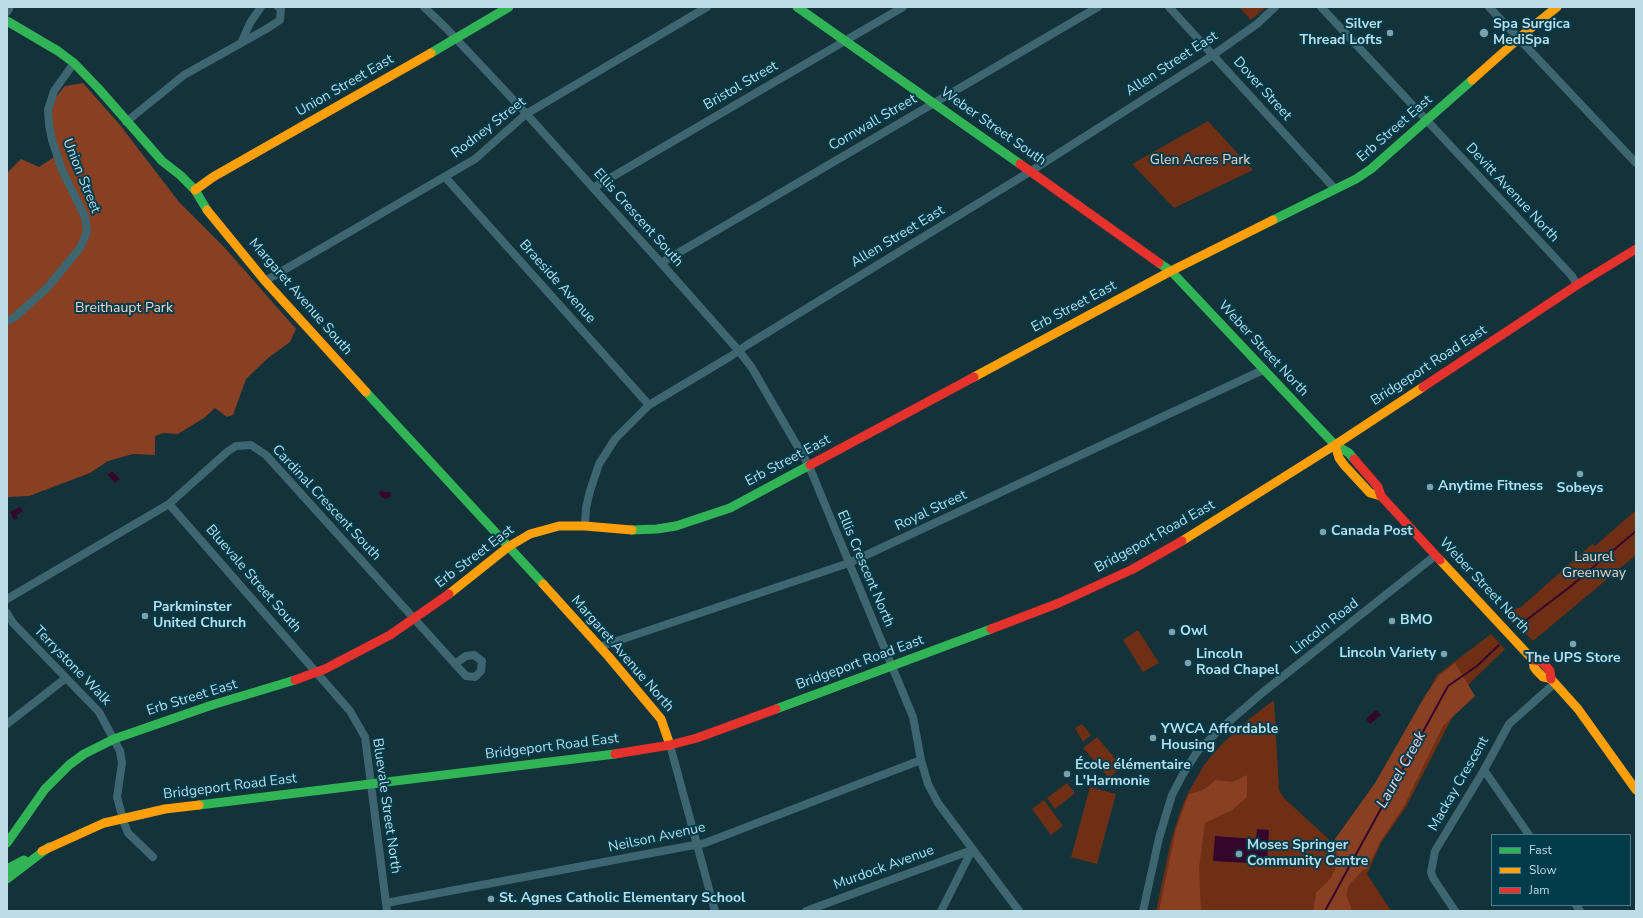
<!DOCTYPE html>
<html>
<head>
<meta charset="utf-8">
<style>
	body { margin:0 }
	#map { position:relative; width:1643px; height:918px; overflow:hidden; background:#13323a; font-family:"Nunito Sans",sans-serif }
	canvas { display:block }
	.frame { position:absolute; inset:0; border:8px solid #bcdce6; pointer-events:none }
	.legend { position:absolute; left:1491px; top:834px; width:140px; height:72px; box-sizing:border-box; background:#023c4b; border:1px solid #4c7c89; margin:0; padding:5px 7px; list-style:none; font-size:12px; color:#bcdce6 }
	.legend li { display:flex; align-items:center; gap:8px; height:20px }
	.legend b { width:20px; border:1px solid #4c7c89 }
</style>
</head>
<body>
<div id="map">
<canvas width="1643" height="918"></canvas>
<div class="frame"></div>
<ul class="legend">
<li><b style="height:5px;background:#30b455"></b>Fast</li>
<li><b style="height:5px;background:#ff9f0a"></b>Slow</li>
<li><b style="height:5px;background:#e5322d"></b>Jam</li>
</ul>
</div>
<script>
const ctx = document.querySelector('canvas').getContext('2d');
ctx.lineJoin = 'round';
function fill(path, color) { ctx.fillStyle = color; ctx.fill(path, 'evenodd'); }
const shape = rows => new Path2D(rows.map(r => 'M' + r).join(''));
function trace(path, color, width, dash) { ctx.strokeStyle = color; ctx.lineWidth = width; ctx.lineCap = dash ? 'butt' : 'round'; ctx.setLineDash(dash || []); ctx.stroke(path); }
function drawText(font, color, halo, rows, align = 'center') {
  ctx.font = font + ' "Nunito Sans",sans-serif'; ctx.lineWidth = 4; ctx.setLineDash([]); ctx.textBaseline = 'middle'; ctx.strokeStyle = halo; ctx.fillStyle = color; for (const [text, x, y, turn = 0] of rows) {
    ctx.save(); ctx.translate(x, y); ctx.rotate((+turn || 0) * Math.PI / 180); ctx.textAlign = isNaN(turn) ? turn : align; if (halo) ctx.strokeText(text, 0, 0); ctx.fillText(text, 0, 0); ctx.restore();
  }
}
fill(shape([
	[1239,7,1266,7,1251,20],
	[1208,121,1253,170,1174,208,1132,164],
	[1636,510,1636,555,1533,641,1505,612,1521,607,1591,545,1593,544,1595,546],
	[1138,630,1159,663,1143,672,1123,640],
	[1491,634,1505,649,1470,683,1406,807,1381,843,1367,874,1391,911,1156,911,1171,841,1180,812,1187,795,1204,765,1220,746,1249,719,1274,700,1279,790,1284,798,1335,845,1367,803,1432,701,1431,686,1437,675],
	[1082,724,1091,735,1083,742,1075,728],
	[1097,737,1122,767,1109,778,1083,748],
	[1067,783,1075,793,1055,809,1047,798],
	[1090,787,1116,794,1097,864,1071,857],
	[1044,800,1063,826,1051,835,1032,809]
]), '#6f2f14');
fill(shape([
	[83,83,120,125,179,202,225,248,296,329,290,342,268,358,246,379,233,415,227,417,215,408,204,418,178,434,163,433,155,436,155,455,133,454,108,461,90,473,29,496,7,497,7,173,21,159,39,167,57,155,49,124,54,99,65,86],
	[1455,663,1475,696,1443,726,1404,806,1380,842,1367,869,1363,870,1349,885,1346,895,1351,907,1351,911,1313,911,1316,893,1331,878,1338,862,1335,839,1375,783,1426,694,1439,676],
	[1247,775,1247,797,1232,810,1205,823,1199,868,1201,911,1159,911,1176,829,1189,794,1200,791,1208,787,1215,780,1233,782]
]), '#893f22');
fill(shape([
	[112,471,120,479,115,483,108,475],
	[381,490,384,492,390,492,391,494,390,497,385,499,380,496,379,493],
	[20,507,23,511,16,515,18,518,14,520,10,512],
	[1376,710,1381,715,1370,724,1366,719],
	[1257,829,1269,830,1267,864,1213,861,1215,836,1256,839]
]), '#35062c');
trace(shape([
	[1520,625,1571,586,1636,531],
	[1325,911,1448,686,1477,666,1499,645]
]), '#35062c', 2);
trace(shape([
	[424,7,446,28,521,108,661,263,739,351,752,368,809,466,913,717,921,760,928,784,938,803,1019,911],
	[1169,7,1335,189],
	[1321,7,1572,276,1577,285],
	[1489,7,1636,163],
	[7,12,10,7],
	[242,41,250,23,261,7],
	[126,122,184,75,268,28,280,20,281,9,278,7],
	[445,177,649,405],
	[593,188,903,7],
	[661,263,1098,7],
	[265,281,475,159,526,114,707,7],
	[7,321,15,317,47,288,80,248,87,232,85,217,62,170,52,140,49,124,48,110,54,91,74,63],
	[169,504,350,711,365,737,387,911],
	[585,526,586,508,590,491,599,464,615,439,649,405,731,356,747,345,1031,171,1213,55,1257,24,1275,7],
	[7,599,169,504,227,452,236,446,251,445,266,455,466,676,475,677,481,671,482,661,474,655,466,656,456,663],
	[7,613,13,623,99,712,120,751,122,763,117,797,124,823,128,833,153,857],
	[599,647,849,563,1263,370],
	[7,724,66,678],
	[670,745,715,911],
	[1484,770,1529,835],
	[386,903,705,843,921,760],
	[1576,905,1580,911],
	[806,911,972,850],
	[941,911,972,850],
	[1143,911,1159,838,1172,795,1183,774,1197,752,1217,732,1262,693,1436,555],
	[1455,911,1433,878,1431,872,1435,851,1484,770,1509,724,1555,683]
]), '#3d6670', 8);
trace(shape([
	[797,7,1020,164],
	[7,21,58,51,74,63,98,88,162,161,180,175,195,190,207,210],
	[431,53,509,7],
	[1273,220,1356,179,1371,169,1472,80],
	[1159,263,1171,271,1335,445,1349,453,1354,459],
	[366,392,543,584],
	[632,530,657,529,676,526,730,508,810,465],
	[776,709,991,629],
	[199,805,615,754],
	[7,843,45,789,69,765,84,754,114,739,212,705,295,680],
	[7,869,24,860],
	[7,879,49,847]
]), '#30b455', 9);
trace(shape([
	[1472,80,1526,32,1557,7],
	[195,190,213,177,431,53],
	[207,210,265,281,366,392],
	[974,377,1171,271,1273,220],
	[1335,445,1339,458,1345,466,1370,493,1381,496],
	[1182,541,1335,445,1423,387],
	[1440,560,1533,660,1534,667,1537,671,1543,677,1551,679,1578,709,1636,790],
	[543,584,609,657,661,719,670,745],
	[449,594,508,547,530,534,559,526,585,526,632,530],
	[42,851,104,823,165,809,199,805]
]), '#ff9f0a', 9);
trace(shape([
	[1020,164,1159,263],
	[1423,387,1577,285,1636,249],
	[1354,459,1378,487,1381,496,1440,560],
	[810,465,974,377],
	[991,629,1059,603,1133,569,1182,541],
	[1533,660,1541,661,1545,665,1550,671,1551,679],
	[295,680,325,669,390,635,449,594],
	[615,754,670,745,697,738,776,709]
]), '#e5322d', 9);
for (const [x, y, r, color] of [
	[1390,33,4,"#81a0aa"],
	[1484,33,5,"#81a0aa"],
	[1580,474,4,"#81a0aa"],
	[1430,487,4,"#81a0aa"],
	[1323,532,4,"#81a0aa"],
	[145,616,4,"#81a0aa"],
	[1392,621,4,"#81a0aa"],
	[1172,632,4,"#81a0aa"],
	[1573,644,4,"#81a0aa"],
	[1444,654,4,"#81a0aa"],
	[1188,663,4,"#81a0aa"],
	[1153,738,4,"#81a0aa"],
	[1067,774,4,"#81a0aa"],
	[1239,854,4,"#81a0aa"],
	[491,899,4,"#81a0aa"]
]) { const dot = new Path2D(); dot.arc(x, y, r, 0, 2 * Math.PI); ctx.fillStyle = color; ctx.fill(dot); trace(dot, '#023c4b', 1.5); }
drawText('bold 14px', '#bcdce6', '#023c4b', [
	["Silver",1382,25,"right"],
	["Thread Lofts",1382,41,"right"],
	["Spa Surgica",1493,25],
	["MediSpa",1493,41],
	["Anytime Fitness",1438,487],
	["Sobeys",1580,489,"center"],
	["Canada Post",1331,532],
	["Parkminster",153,608],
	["United Church",153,624],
	["BMO",1400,621],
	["Owl",1180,632],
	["Lincoln Variety",1436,654,"right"],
	["Lincoln",1196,655],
	["Road Chapel",1196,671],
	["The UPS Store",1573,659,"center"],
	["YWCA Affordable",1161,730],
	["Housing",1161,746],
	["École élémentaire",1075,766],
	["L'Harmonie",1075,782],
	["Moses Springer",1247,846],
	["Community Centre",1247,862],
	["St. Agnes Catholic Elementary School",499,899]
], 'left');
drawText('14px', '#bcdce6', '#023c4b', [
	["Allen Street East",1172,64,-33],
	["Union Street East",345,86,-30],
	["Bristol Street",741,86,-30],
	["Dover Street",1262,89,48],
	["Cornwall Street",873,123,-30],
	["Weber Street South",993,127,35],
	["Rodney Street",489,128,-38],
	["Erb Street East",1395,129,-41],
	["Union Street",81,176,68],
	["Devitt Avenue North",1512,193,47],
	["Ellis Crescent South",638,218,48],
	["Allen Street East",898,237,-31],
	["Braeside Avenue",557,282,48],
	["Margaret Avenue South",300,297,49],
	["Erb Street East",1074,307,-28],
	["Weber Street North",1263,349,47],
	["Bridgeport Road East",1429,366,-33],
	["Erb Street East",788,461,-28],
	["Cardinal Crescent South",326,503,47],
	["Royal Street",931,511,-25],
	["Bridgeport Road East",1155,537,-29],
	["Erb Street East",475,557,-37],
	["Ellis Crescent North",865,569,67],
	["Bluevale Street South",253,579,49],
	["Weber Street North",1484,586,47],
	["Lincoln Road",1325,627,-38],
	["Margaret Avenue North",622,654,49],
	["Bridgeport Road East",860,663,-20],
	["Terrystone Walk",72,666,46],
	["Erb Street East",192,698,-17],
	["Bridgeport Road East",552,747,-7],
	["Mackay Crescent",1459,784,-60],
	["Bridgeport Road East",230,787,-7],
	["Bluevale Street North",386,806,82],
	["Neilson Avenue",657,838,-12],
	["Murdock Avenue",884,868,-20]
]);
drawText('14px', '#f1d2c7', '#023c4b', [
	["Glen Acres Park",1200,161],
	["Breithaupt Park",124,309],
	["Laurel",1594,558],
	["Greenway",1594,574]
]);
drawText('italic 15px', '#f1d5e7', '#023c4b', [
	["Laurel Creek",1402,770,-61]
]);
</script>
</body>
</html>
